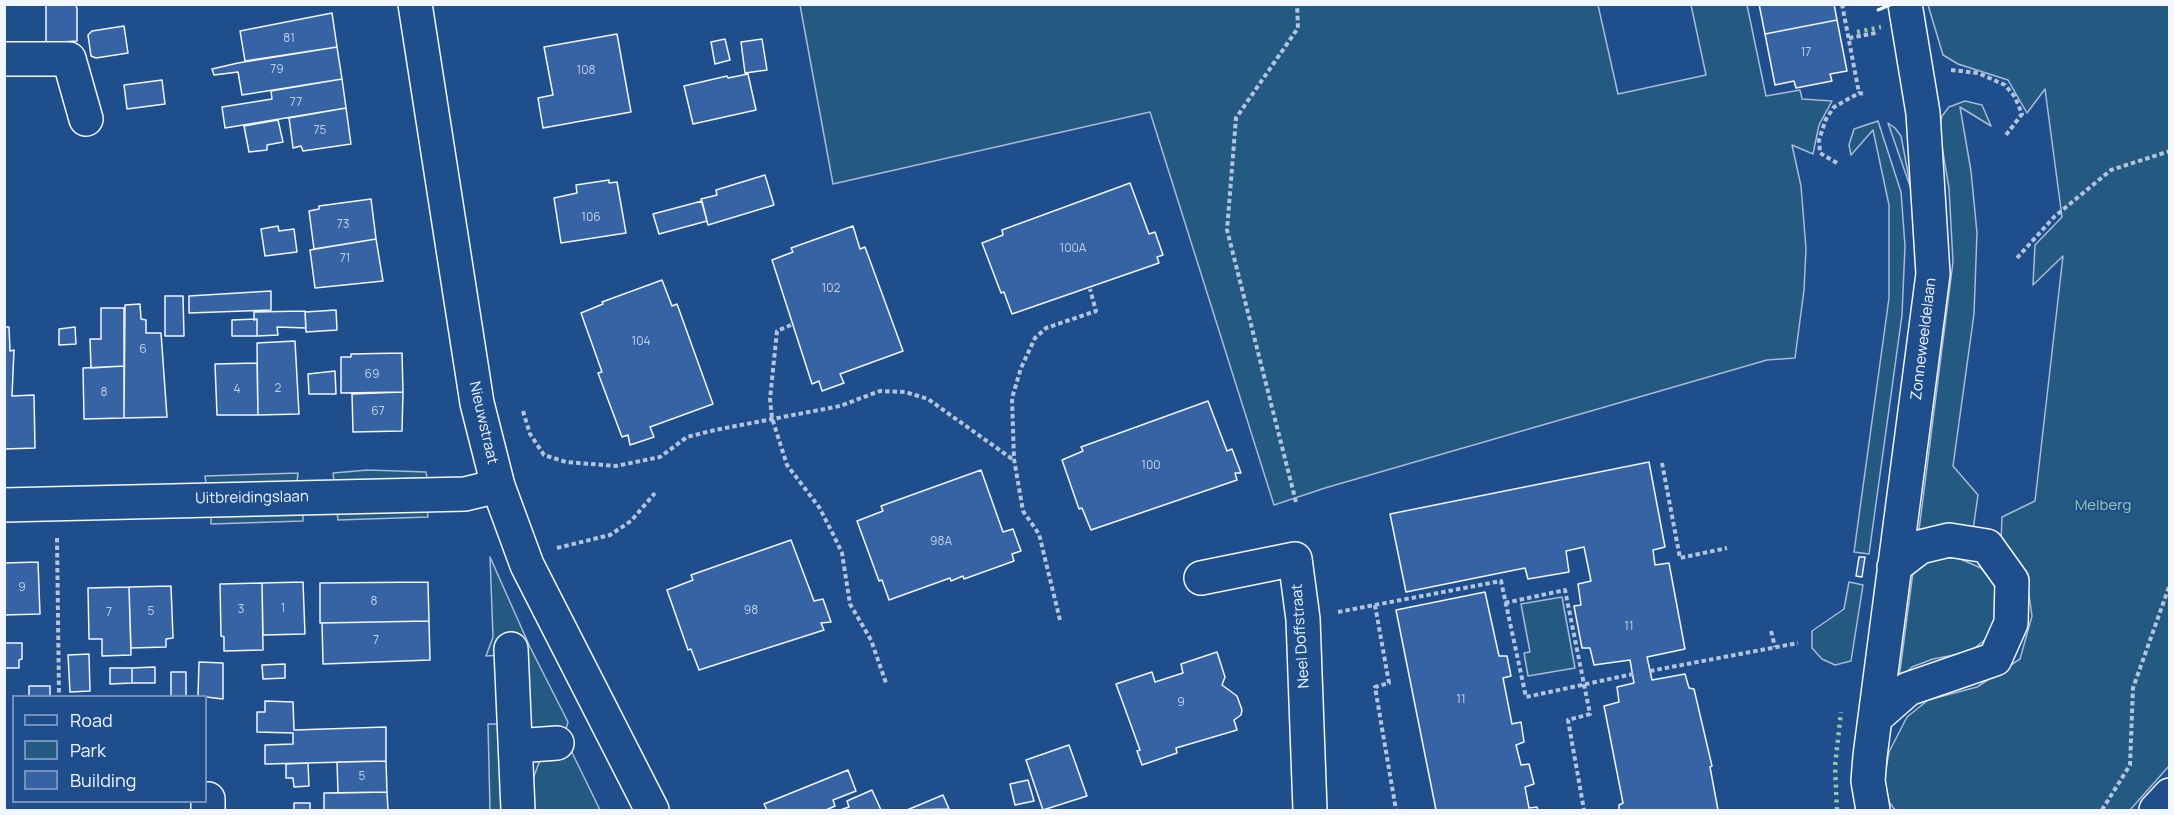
<!DOCTYPE html>
<html>
<head>
<meta charset="utf-8">
<style>
	body { margin:0 }
	#map { position:relative; width:2174px; height:815px; overflow:hidden; background:#1f4e8c; font-family:Manrope,sans-serif }
	canvas { display:block }
	.frame { position:absolute; inset:0; border:6px solid #f2f6ff; pointer-events:none }
	.legend { position:absolute; left:12px; top:695px; width:195px; height:108px; box-sizing:border-box; background:#1f4e8c; border:2px solid #7391ba; margin:0; padding:8px 10px; list-style:none; font-size:18px; color:#f2f6ff }
	.legend li { display:flex; align-items:center; gap:12px; height:30px }
	.legend b { width:30px; border:2px solid #7391ba }
</style>
</head>
<body>
<div id="map">
<canvas width="2174" height="815"></canvas>
<div class="frame"></div>
<ul class="legend">
<li><b style="height:8px;background:#1f4e8c"></b>Road</li>
<li><b style="height:16px;background:#245a82"></b>Park</li>
<li><b style="height:16px;background:#3563a3"></b>Building</li>
</ul>
</div>
<script>
const ctx = document.querySelector('canvas').getContext('2d');
ctx.lineJoin = 'round';
function fill(path, color) { ctx.fillStyle = color; ctx.fill(path, 'evenodd'); }
const shape = rows => new Path2D(rows.map(r => 'M' + r).join(''));
function trace(path, color, width, dash) { ctx.strokeStyle = color; ctx.lineWidth = width; ctx.lineCap = dash ? 'butt' : 'round'; ctx.setLineDash(dash || []); ctx.stroke(path); }
function drawText(font, color, halo, rows, align = 'center') {
  ctx.font = font + ' Manrope,sans-serif'; ctx.lineWidth = 4.5; ctx.setLineDash([]); ctx.textBaseline = 'middle'; ctx.strokeStyle = halo; ctx.fillStyle = color; for (const [text, x, y, turn = 0] of rows) {
    ctx.save(); ctx.translate(x, y); ctx.rotate((+turn || 0) * Math.PI / 180); ctx.textAlign = isNaN(turn) ? turn : align; if (halo) ctx.strokeText(text, 0, 0); ctx.fillText(text, 0, 0); ctx.restore();
  }
}
const green = shape([
	[800,5,1598,5,1618,94,1706,75,1691,5,1747,5,1766,96,1800,90,1802,99,1832,101,1819,125,1813,154,1792,145,1801,186,1806,249,1804,290,1795,358,1767,360,1325,488,1274,505,1150,112,833,184,800,5],
	[1928,5,2169,5,2169,766,2130,810,1895,810,1889,802,1884,780,1889,752,1907,717,1928,700,1977,687,2020,659,2032,616,2026,574,2001,543,2002,517,2035,501,2063,256,2033,285,2035,245,2062,217,2045,89,2027,113,2008,80,1958,64,1943,55,1928,5],
	[1965,101,1982,105,1991,126,1960,107,1971,171,1977,233,1974,314,1953,466,1978,495,1973,530,1941,526,1919,530,1953,262,1949,188,1939,129,1942,116,1949,107,1965,101],
	[1878,121,1901,192,1905,246,1902,315,1869,554,1854,552,1889,298,1889,205,1873,130,1851,155,1849,145,1854,129,1878,121],
	[1888,123,1895,128,1901,136,1911,189,1888,123],
	[368,470,426,472,427,478,334,481,333,473,368,470],
	[298,473,297,482,206,484,205,476,298,473],
	[427,509,428,517,338,520,337,512,427,509],
	[303,513,303,521,211,524,211,515,303,513],
	[490,557,530,647,568,722,564,736,600,810,534,810,533,779,540,760,501,655,486,656,493,637,490,557],
	[1940,558,1958,558,1981,568,1994,584,2001,611,1993,633,1970,652,1933,659,1912,667,1899,679,1913,572,1918,565,1940,558],
	[1849,582,1863,585,1851,661,1835,665,1822,659,1812,648,1812,631,1844,609,1849,582],
	[1562,597,1575,668,1528,676,1524,653,1530,652,1521,604,1562,597],
	[488,724,502,724,504,810,490,810,488,724]
]);
fill(green, '#245a82');
trace(green, '#a8bbd7', 1.5);
const building = shape([
	[46,4,75,4,77,8,77,41,46,43,46,4],
	[1759,4,1834,4,1837,20,1765,34,1759,4],
	[332,13,337,47,245,61,240,31,332,13],
	[1837,20,1847,71,1830,74,1832,81,1796,88,1794,81,1775,85,1765,34,1837,20],
	[124,26,128,53,96,58,91,56,88,35,92,31,124,26],
	[617,34,631,112,543,128,538,98,553,95,544,47,617,34],
	[725,39,730,60,715,64,711,42,725,39],
	[762,39,767,70,745,73,741,42,762,39],
	[337,47,342,79,242,95,238,72,214,75,212,69,238,63,337,47],
	[748,74,756,110,693,124,684,86,727,76,728,78,748,74],
	[342,79,346,108,225,128,222,107,272,99,271,91,342,79],
	[162,80,165,104,127,109,124,85,162,80],
	[346,108,351,144,303,151,301,146,293,148,289,118,346,108],
	[278,120,283,142,267,145,267,150,249,152,244,126,278,120],
	[765,175,774,205,708,225,701,199,717,195,716,190,765,175],
	[609,180,609,183,617,182,626,233,561,243,554,198,577,193,576,185,609,180],
	[1130,183,1149,234,1155,232,1163,255,1157,257,1159,263,1012,314,1004,292,1001,293,982,243,1003,235,1002,230,1130,183],
	[371,199,376,239,314,249,309,211,319,209,319,206,371,199],
	[702,201,707,221,659,234,653,214,702,201],
	[278,226,279,231,294,229,297,252,265,256,261,229,278,226],
	[853,226,860,249,865,247,903,351,840,374,844,383,822,391,819,381,812,384,772,260,793,252,791,248,853,226],
	[376,239,383,281,315,288,310,250,376,239],
	[662,280,672,306,677,304,713,404,650,427,654,437,630,445,628,435,622,437,598,373,602,372,581,313,603,304,602,302,662,280],
	[271,291,271,310,189,313,189,296,271,291],
	[165,296,183,296,184,336,165,336,165,296],
	[140,304,141,319,146,320,146,333,161,333,167,417,124,418,125,305,140,304],
	[101,308,124,308,124,366,91,368,90,339,101,339,101,308],
	[336,310,337,330,306,332,305,312,336,310],
	[305,311,306,328,277,327,278,335,257,336,257,319,254,320,254,312,305,311],
	[257,319,257,336,232,336,232,320,257,319],
	[4,327,9,327,10,351,14,350,12,396,34,395,35,448,4,449,4,327],
	[75,327,76,344,59,345,59,329,75,327],
	[295,341,299,414,258,415,257,343,295,341],
	[402,353,403,392,341,393,341,357,351,357,351,354,402,353],
	[257,363,258,415,217,415,215,364,257,363],
	[124,366,124,418,84,419,83,368,124,366],
	[335,371,336,394,309,394,308,374,335,371],
	[403,392,402,431,353,432,352,394,403,392],
	[1208,401,1227,451,1232,449,1241,473,1235,473,1237,480,1091,530,1082,508,1079,509,1062,460,1083,451,1081,447,1208,401],
	[1649,462,1665,547,1653,550,1655,565,1669,563,1685,649,1647,657,1652,680,1685,674,1689,688,1694,689,1712,766,1710,767,1718,810,1619,810,1619,805,1623,803,1604,706,1619,702,1617,687,1634,683,1630,660,1594,665,1590,648,1582,648,1574,606,1581,605,1578,584,1591,581,1584,547,1566,551,1569,572,1528,579,1525,568,1406,592,1390,514,1649,462],
	[981,470,1003,532,1013,529,1021,551,1012,554,1014,561,964,579,963,576,951,581,950,578,889,600,882,580,879,581,857,521,883,511,881,506,981,470],
	[791,540,814,601,823,599,831,622,821,623,824,630,699,670,691,649,688,650,667,590,693,580,691,575,791,540],
	[1859,557,1865,557,1862,577,1856,576,1859,557],
	[38,562,40,614,4,615,4,563,38,562],
	[303,582,305,634,263,635,262,583,303,582],
	[428,582,429,621,320,623,320,583,428,582],
	[262,583,263,650,224,651,224,637,221,636,220,584,262,583],
	[171,586,173,638,166,639,166,647,131,648,129,587,171,586],
	[129,587,131,655,102,656,102,639,89,639,88,588,129,587],
	[1485,592,1499,656,1507,656,1511,676,1503,678,1512,724,1521,722,1524,742,1516,745,1521,765,1529,764,1534,784,1525,787,1529,808,1537,807,1538,810,1436,810,1396,610,1485,592],
	[429,621,430,660,323,664,322,623,429,621],
	[4,643,22,643,22,659,19,660,19,668,4,668,4,643],
	[1217,652,1225,677,1222,685,1237,696,1242,710,1241,715,1234,720,1237,730,1176,748,1177,753,1142,765,1137,751,1140,750,1116,684,1152,672,1155,682,1183,673,1181,664,1217,652],
	[89,654,90,691,70,692,68,655,89,654],
	[199,662,223,663,223,699,198,696,199,662],
	[285,664,285,678,263,679,262,665,285,664],
	[155,667,155,683,132,683,132,668,155,667],
	[110,668,132,668,132,683,110,684,110,668],
	[171,672,186,672,186,696,171,696,171,672],
	[29,686,50,686,50,696,29,696,29,686],
	[265,701,293,702,294,730,386,727,386,761,265,764,265,745,293,744,293,733,257,732,257,712,265,712,265,701],
	[1069,745,1087,796,1043,810,1026,760,1069,745],
	[386,761,387,792,338,793,337,762,386,761],
	[308,763,309,786,294,787,293,778,286,778,286,764,308,763],
	[848,770,856,791,833,800,835,806,826,810,767,810,764,804,848,770],
	[1028,780,1034,801,1015,805,1010,784,1028,780],
	[872,790,881,810,840,810,849,807,847,801,872,790],
	[387,792,388,810,324,810,324,793,387,792],
	[943,795,949,809,907,810,943,795],
	[294,803,310,803,310,810,294,810,294,803]
]);
fill(building, '#3563a3');
trace(building, '#f2f6ff', 1.5);
const minor = shape([
	[415,4,477,403,498,486,527,565,652,810],
	[4,59,69,59,86,119],
	[4,505,465,494,498,486],
	[1201,578,1295,559,1303,619,1310,810],
	[511,649,518,810],
	[1875,718,1908,689,1995,659,2011,623,2012,581,1987,546,1949,540,1920,547,1894,567],
	[516,746,557,743],
	[208,799,208,810],
	[1873,810,1868,781,1870,756,1933,274,1923,113,1905,4],
	[2156,810,2170,795]
]);
trace(minor, '#f2f6ff', 36);
trace(shape([
	[1842,4,1859,93],
	[1849,38,1876,33],
	[1951,70,1978,73,2005,85,2015,97,2022,114,2006,135],
	[1837,163,1820,153,1819,140,1826,119,1834,107,1859,93,1864,94],
	[2017,258,2054,217,2111,170,2170,151],
	[791,325,777,331,770,399,772,418,787,465,819,507,833,534,842,553,850,604,871,640,886,683],
	[523,411,530,434,544,455,566,462,616,466,660,457,687,437,715,430,840,406,880,391,905,392,928,399,1015,461],
	[1662,463,1680,558,1727,548],
	[1296,502,1227,230,1236,118,1298,28,1297,4],
	[57,538,59,696],
	[557,548,610,535,631,521,655,493],
	[1505,603,1565,590,1590,714,1568,720,1584,810],
	[1375,605,1389,683,1375,687,1396,810],
	[1338,612,1501,581,1526,697,1633,674],
	[1060,620,1039,534,1023,511,1014,459,1012,398,1021,368,1035,338,1046,328,1096,311,1090,289],
	[1771,631,1775,647],
	[1650,671,1798,643],
	[2102,810,2130,765,2133,688,2170,584]
]), '#b3c4dc', 4, [4.5, 3]);
trace(minor, '#1f4e8c', 33);
trace(shape([
	[1857,32,1881,27],
	[1837,810,1835,766,1841,712]
]), '#97c8a6', 4.5, [3, 4.5]);
trace(shape([
	[1878,10,1890,5]
]), '#f2f6ff', 3);
drawText('12px', '#c3d1e8', null, [
	["81",289,39],
	["17",1806,53],
	["79",277,70],
	["108",586,71],
	["77",296,103],
	["75",320,131],
	["106",591,218],
	["73",343,225],
	["100A",1073,249],
	["71",345,259],
	["102",831,289],
	["104",641,342],
	["6",143,350],
	["69",372,375],
	["2",278,389],
	["4",237,390],
	["8",104,393],
	["67",378,412],
	["100",1151,466],
	["98A",941,542],
	["9",22,588],
	["8",374,602],
	["1",283,609],
	["3",241,610],
	["98",751,611],
	["5",151,612],
	["7",109,613],
	["11",1629,627],
	["7",376,641],
	["11",1461,700],
	["9",1181,703],
	["5",362,777]
]);
drawText('15px', '#f2f6ff', '#1f4e8c', [
	["Zonneweeldelaan",1924,339,-83],
	["Nieuwstraat",483,423,77],
	["Uitbreidingslaan",252,498,-1],
	["Neel Doffstraat",1301,636,-94]
]);
drawText('15px', '#97c8a6', '#1f4e8c', [
	["Melberg",2103,506]
]);
</script>
</body>
</html>
